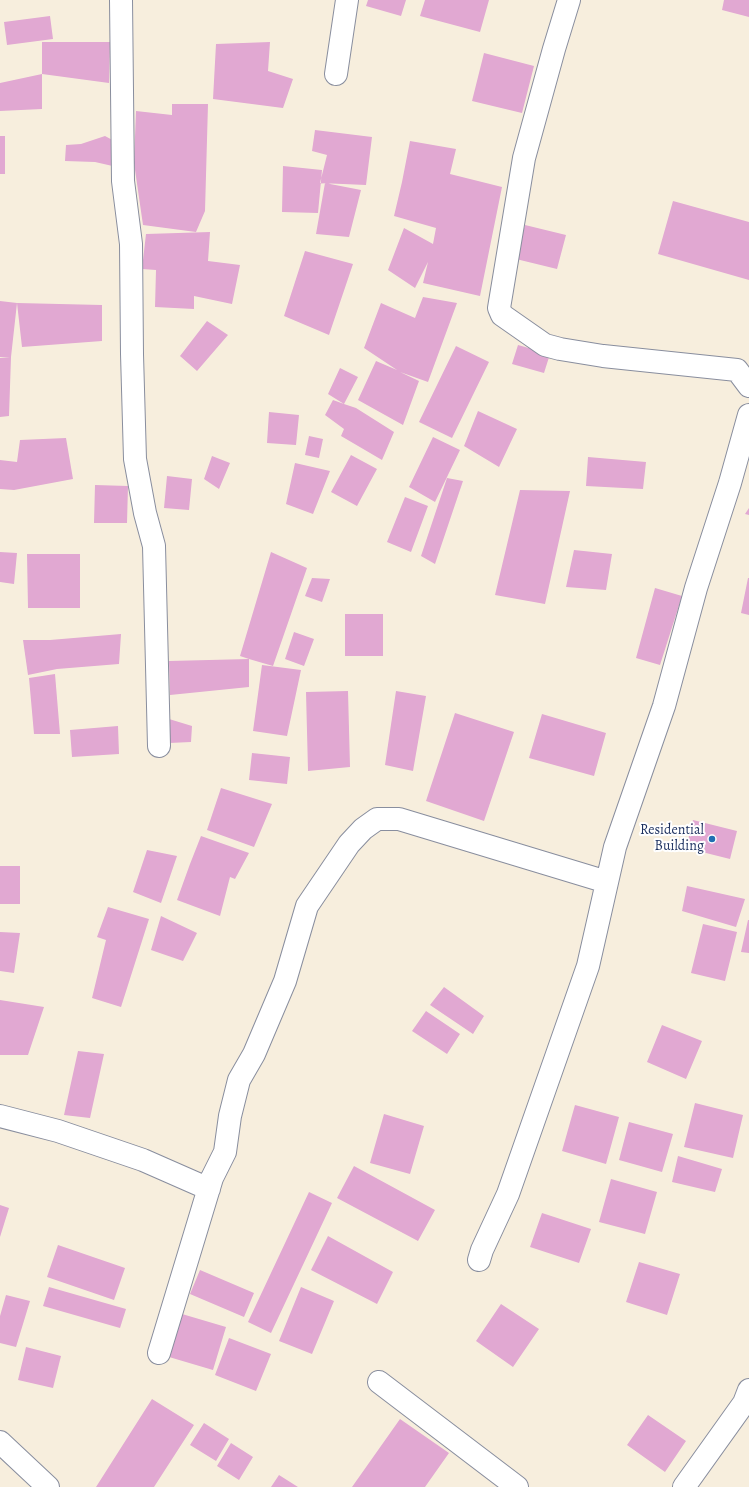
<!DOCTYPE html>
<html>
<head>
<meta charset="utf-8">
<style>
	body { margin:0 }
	canvas { display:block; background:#f7eedd }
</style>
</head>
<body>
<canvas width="749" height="1487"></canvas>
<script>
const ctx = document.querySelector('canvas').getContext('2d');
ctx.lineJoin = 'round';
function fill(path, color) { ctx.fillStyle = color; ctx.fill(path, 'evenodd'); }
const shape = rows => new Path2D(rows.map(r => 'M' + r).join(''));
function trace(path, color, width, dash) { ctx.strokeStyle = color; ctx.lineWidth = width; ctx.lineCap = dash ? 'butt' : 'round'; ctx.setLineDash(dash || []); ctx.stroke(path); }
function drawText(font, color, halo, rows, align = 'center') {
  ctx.font = font + ' Alegreya,serif'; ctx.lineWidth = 4; ctx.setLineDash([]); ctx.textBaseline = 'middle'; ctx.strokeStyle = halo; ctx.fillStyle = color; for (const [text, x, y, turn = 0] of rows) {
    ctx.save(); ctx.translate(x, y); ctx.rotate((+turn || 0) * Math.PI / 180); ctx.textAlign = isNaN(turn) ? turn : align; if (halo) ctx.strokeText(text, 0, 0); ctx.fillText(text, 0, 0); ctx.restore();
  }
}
fill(shape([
	[368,0,406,0,401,16,366,6],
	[425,0,489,0,480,32,420,16],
	[724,0,749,0,749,17,722,10],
	[50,16,53,39,7,45,4,22],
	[42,42,110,42,109,83,42,74],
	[270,42,268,71,293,79,283,108,213,99,216,44],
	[484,53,534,66,522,113,472,101],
	[42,74,42,109,0,111,0,83],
	[172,104,208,104,205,211,196,232,143,225,134,163,136,111,172,115],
	[315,130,372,137,366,185,320,183,327,155,312,151],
	[0,136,5,136,5,174,0,174],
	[105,136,118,143,117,167,95,162,65,161,66,145,81,144],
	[410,141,456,149,450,174,502,187,480,296,423,283,428,262,415,288,388,270,404,228,433,244,436,228,394,216,402,182],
	[283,166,322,170,318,213,282,212],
	[325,183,361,190,349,237,316,234],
	[673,201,749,222,749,280,658,254],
	[525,225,566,235,557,269,516,259],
	[210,232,208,261,240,265,232,304,194,296,194,309,155,307,156,270,142,269,146,234],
	[305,251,353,264,329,335,284,316],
	[423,297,457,303,428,382,400,372,419,381,403,425,358,400,376,361,397,370,364,348,381,303,415,318],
	[0,301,17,303,102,305,102,341,22,347,17,303,11,357,9,416,0,417,0,358,10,357,0,357],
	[207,321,228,335,197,371,180,356],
	[518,345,550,354,544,373,512,364],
	[456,346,489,362,452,438,419,422],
	[340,368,358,377,344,404,356,408,394,432,382,460,341,436,344,429,325,415,333,400,344,404,328,394],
	[478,411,517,429,499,467,464,446],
	[269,412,299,415,296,445,267,443],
	[309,436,323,439,319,458,305,455],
	[433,437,460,450,435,502,409,487],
	[66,438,73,479,14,490,0,489,0,460,17,462,20,440],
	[351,455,377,469,357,506,331,492],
	[212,456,230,463,219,489,204,479],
	[588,457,646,462,643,489,586,486],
	[295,463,330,471,313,514,286,504],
	[167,476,192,479,189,510,164,508],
	[447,478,463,481,435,564,421,556],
	[95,485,128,486,127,523,94,523],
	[520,490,570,491,545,604,495,595],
	[405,497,428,506,411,552,387,542],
	[749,508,749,515,745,514],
	[574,550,612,554,606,590,566,587],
	[0,552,17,553,14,584,0,582],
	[271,552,307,568,273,666,249,659,249,687,170,695,169,661,249,659,240,656],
	[27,554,80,554,80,608,28,608],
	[312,578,330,579,322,602,305,596],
	[748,578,749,578,749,615,741,613],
	[655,588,682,596,660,665,636,658],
	[345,614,383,614,383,656,345,656],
	[294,632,314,639,304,666,285,659],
	[121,634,119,664,57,669,28,675,23,640,50,640],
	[262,665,301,670,287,736,253,731],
	[55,674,60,734,34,734,29,678],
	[348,691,350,767,308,771,306,692],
	[396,691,426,696,413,771,385,765],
	[455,713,514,732,484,821,426,801],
	[542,714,606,733,594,776,529,758],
	[169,719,192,726,191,742,169,743],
	[118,726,119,754,72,757,70,730],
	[252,753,290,757,287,784,249,780],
	[221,788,272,804,254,847,207,830],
	[693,820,737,831,730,859,686,848],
	[201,836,249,853,235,879,230,877,220,916,177,900,190,864],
	[147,850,177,856,161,903,133,892],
	[0,866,20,866,20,904,0,904],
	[687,886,745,899,736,927,682,911],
	[108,907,149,919,121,1007,92,998,106,940,97,937],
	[161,916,197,933,183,961,151,950],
	[748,920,749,920,749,953,741,952],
	[703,924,737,932,725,981,691,973],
	[0,932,20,933,14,973,0,971],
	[444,987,484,1016,473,1034,430,1005],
	[0,1000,44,1007,28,1055,0,1055],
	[426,1011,460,1034,447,1054,412,1031],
	[662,1025,702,1041,686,1079,647,1062],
	[78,1051,104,1054,90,1118,64,1115],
	[695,1103,743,1115,733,1158,684,1147],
	[575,1105,619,1117,606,1164,562,1151],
	[384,1114,424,1126,410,1174,370,1163],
	[629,1122,673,1134,662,1172,619,1160],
	[678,1156,722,1169,715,1192,672,1182],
	[354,1166,435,1210,418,1241,337,1198],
	[611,1179,657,1192,645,1234,599,1222],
	[309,1192,332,1203,271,1333,248,1322],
	[0,1205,9,1208,0,1237],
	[542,1213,591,1229,579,1263,530,1247],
	[328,1236,393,1272,377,1304,311,1270],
	[58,1245,125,1268,114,1300,47,1277],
	[639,1262,680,1274,667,1315,626,1302],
	[200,1270,254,1293,244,1317,190,1294],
	[49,1287,126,1309,120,1328,43,1306],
	[301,1287,334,1301,312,1354,279,1341],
	[6,1295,30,1301,16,1347,0,1343,0,1316],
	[501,1304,539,1329,513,1367,476,1341],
	[182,1314,226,1327,213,1370,169,1357],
	[229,1338,271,1354,256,1391,215,1375],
	[26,1347,61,1356,53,1388,18,1380],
	[152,1399,194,1425,154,1487,96,1487],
	[648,1415,686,1441,665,1472,627,1445],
	[400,1419,449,1453,425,1487,352,1487],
	[204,1423,229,1439,216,1461,190,1445],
	[231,1443,253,1457,239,1480,217,1466],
	[279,1475,298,1487,271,1487]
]), '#e1a8d2');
const minor = shape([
	[121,0,123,181,131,244,132,354,135,459,145,513,154,546,159,746],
	[569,0,554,49,524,158,499,308,502,315,545,345,560,349,603,356,737,370,749,386],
	[336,74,347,0],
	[0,1116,58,1131,143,1160,209,1189],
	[479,1260,482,1250,508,1194,588,966,615,847,664,706,696,588,730,483,749,415],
	[159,1353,212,1178,225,1152,230,1116,239,1080,254,1054,285,981,307,906,349,844,363,829,377,819,399,819,607,882],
	[379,1382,517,1487],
	[0,1442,48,1487],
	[684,1487,744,1403,749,1390]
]);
trace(minor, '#898e9e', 24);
trace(minor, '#fff', 22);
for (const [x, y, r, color] of [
	[712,839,4,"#1f6fb2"]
]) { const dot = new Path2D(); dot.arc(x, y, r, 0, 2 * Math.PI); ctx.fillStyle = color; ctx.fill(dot); trace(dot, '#fff', 1.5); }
drawText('14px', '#1b2f5e', '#fff', [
	["Residential",704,831],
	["Building",704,847]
], 'right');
</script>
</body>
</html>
